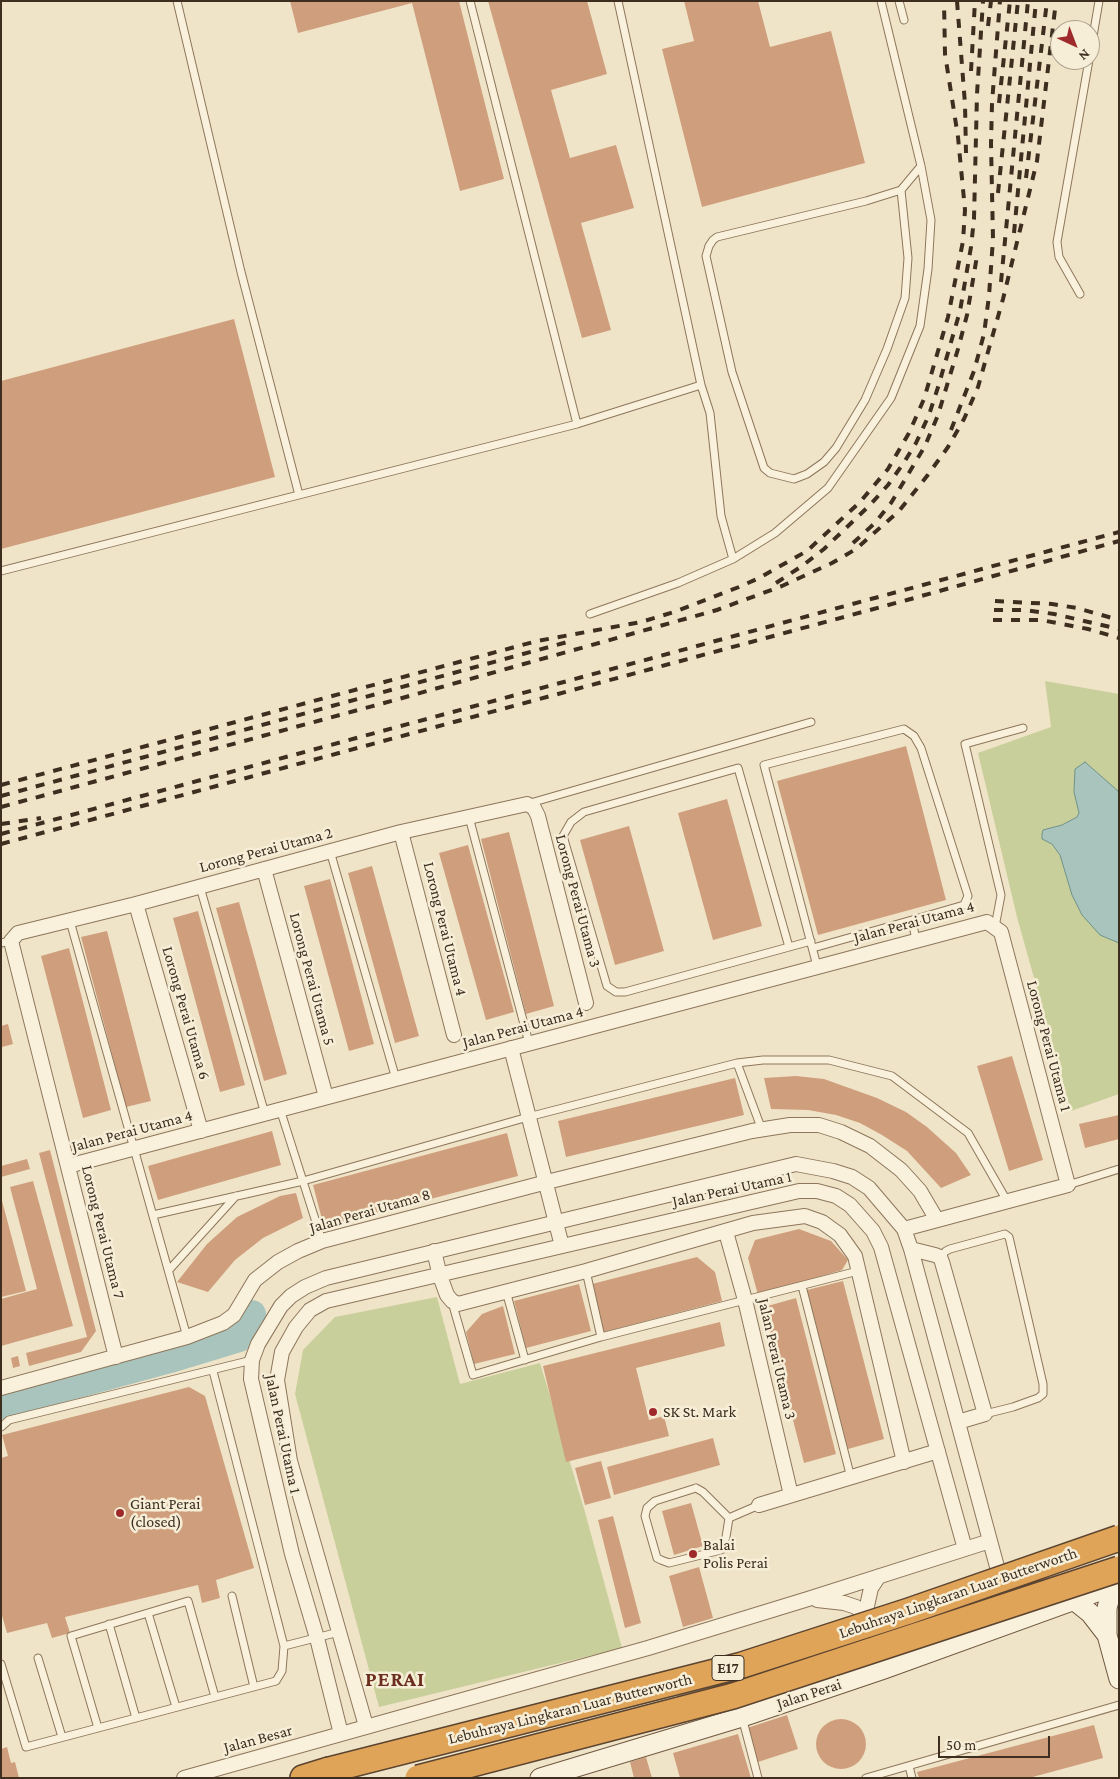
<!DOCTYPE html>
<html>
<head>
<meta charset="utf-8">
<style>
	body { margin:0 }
	#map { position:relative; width:1120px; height:1779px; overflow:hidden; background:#f0e4c8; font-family:"Crimson Pro",serif }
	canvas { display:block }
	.frame { position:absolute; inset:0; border:2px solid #3d2e20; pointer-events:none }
	.north { position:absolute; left:1050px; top:20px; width:50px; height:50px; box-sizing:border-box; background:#f7eed8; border:1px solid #ada18e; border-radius:50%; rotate:137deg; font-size:14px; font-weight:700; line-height:20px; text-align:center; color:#3d2e20 }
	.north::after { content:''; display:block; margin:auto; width:18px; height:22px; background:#9e2a2b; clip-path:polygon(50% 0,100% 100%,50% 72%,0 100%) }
	.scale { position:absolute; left:938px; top:1736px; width:112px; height:22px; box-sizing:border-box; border:2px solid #3d2e20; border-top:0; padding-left:6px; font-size:15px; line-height:18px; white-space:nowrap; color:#3d2e20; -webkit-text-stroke:4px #f7eed8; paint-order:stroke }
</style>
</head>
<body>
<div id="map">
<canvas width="1120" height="1779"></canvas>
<div class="frame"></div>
<div class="north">N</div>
<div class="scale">50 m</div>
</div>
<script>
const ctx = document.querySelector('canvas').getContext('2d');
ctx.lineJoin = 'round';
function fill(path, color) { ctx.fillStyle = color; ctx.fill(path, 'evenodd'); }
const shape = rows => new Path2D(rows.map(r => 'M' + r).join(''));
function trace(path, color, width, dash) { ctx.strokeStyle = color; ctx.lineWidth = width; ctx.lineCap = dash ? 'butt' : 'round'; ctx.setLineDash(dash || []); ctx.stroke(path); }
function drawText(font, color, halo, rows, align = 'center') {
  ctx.font = font + ' "Crimson Pro",serif'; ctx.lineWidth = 5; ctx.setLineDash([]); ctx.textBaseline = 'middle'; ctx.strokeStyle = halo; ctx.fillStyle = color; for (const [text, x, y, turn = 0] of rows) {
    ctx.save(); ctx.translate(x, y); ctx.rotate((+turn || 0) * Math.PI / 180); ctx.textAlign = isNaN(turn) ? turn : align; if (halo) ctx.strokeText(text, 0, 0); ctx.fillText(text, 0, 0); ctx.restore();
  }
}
fill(shape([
	[1045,681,1119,694,1119,1094,1071,1111,1017,917,978,753,1051,727],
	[437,1297,460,1384,540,1363,585,1512,622,1648,379,1707,295,1394,303,1350,335,1317]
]), '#c9cf9b');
const water = shape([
	[1085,762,1118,791,1119,795,1119,943,1100,935,1082,915,1072,895,1060,855,1052,844,1042,839,1042,834,1043,830,1062,825,1077,817,1079,813,1074,792,1075,769,1085,762]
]);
fill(water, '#a9c4bc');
trace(water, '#6f938a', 1);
trace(shape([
	[1,1405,170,1359,239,1338,252,1314]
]), '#a9c4bc', 28);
fill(shape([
	[290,1,459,1,504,179,460,191,412,3,298,33],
	[488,1,587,1,607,74,551,90,570,158,616,145,634,208,581,223,611,330,582,338],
	[684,1,758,1,770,47,831,31,865,163,702,207,662,49,694,41],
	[234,319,275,477,1,549,1,381],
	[906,746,946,900,818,935,777,781],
	[727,799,762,926,713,940,678,813],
	[629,826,664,951,615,965,580,840],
	[509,832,554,1006,526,1014,481,839],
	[468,845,514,1012,486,1020,439,853],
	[372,866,419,1036,395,1043,348,873],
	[330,879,374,1044,349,1051,304,886],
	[239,902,287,1074,264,1081,216,908],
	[198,911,245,1085,220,1092,173,918],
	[107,931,151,1101,126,1107,81,937],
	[69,948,111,1110,83,1118,41,956],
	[8,1024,13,1044,2,1047,1,1026],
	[1012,1056,1043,1160,1009,1171,977,1066],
	[796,1076,824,1079,877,1098,906,1112,927,1127,956,1153,971,1175,941,1188,907,1151,882,1135,860,1123,836,1115,808,1110,771,1109,764,1078],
	[735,1078,744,1115,566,1157,558,1121],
	[1119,1115,1119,1139,1085,1148,1079,1124],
	[272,1131,281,1165,158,1200,148,1166],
	[507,1133,518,1176,324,1227,313,1185],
	[50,1150,96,1331,81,1352,29,1366,26,1353,87,1337,39,1153],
	[27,1159,30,1169,1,1177,1,1166],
	[33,1181,73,1326,1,1346,1,1299,37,1289,10,1187],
	[296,1193,303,1218,263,1238,235,1260,208,1292,177,1282,207,1244,237,1217,280,1196],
	[1,1197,26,1291,1,1297],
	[799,1229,831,1241,848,1260,842,1270,758,1295,748,1258,755,1240],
	[697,1257,715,1272,722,1301,604,1332,592,1284],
	[843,1281,884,1439,848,1449,807,1290],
	[579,1284,591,1331,526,1348,514,1301],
	[796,1298,836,1454,804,1463,764,1307],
	[503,1306,515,1354,474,1364,466,1332,482,1314],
	[720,1322,725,1346,636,1368,649,1420,664,1416,669,1436,566,1462,543,1366],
	[18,1356,20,1366,13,1368,11,1358],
	[189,1387,205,1396,254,1568,216,1580,220,1598,202,1603,198,1585,65,1617,70,1633,52,1638,47,1623,7,1633,1,1612,1,1458,8,1456,2,1435],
	[713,1438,720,1465,614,1495,607,1467],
	[601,1461,611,1498,585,1505,575,1468],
	[691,1503,703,1546,674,1555,662,1511],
	[613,1516,641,1623,625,1628,598,1520],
	[699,1567,713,1618,683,1627,669,1576],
	[787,1715,798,1749,758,1762,747,1728],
	'816 1744a25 25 0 1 1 50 0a25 25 0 1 1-50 0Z',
	[1094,1725,1103,1758,1029,1778,919,1778,917,1772],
	[738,1734,751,1778,680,1778,673,1753],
	[7,1747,11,1763,15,1762,19,1778,1,1778,1,1749],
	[646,1757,652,1778,634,1778,630,1762]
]), '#cf9f7d');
const lane = shape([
	[177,1,241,272,299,495],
	[470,1,577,424],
	[618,1,701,385],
	[899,1,904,20],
	[1090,54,1099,1],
	[901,190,866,201,717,237,713,240,709,246,706,256,732,372,764,468,770,473,794,479,807,474,824,462,836,448,865,400,887,349,905,298,908,258,901,190,921,166],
	[1080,294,1059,257,1057,242,1089,60],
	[1,571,577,424,701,385,710,413,721,516,733,559],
	[590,614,678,583,733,559,775,533,828,488,891,398,920,326,928,269,931,220,921,166,881,1],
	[527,804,811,722],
	[469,817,529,1043],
	[330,851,396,1079],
	[200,887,265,1114],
	[70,921,187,1337],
	[995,927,1001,895,965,744,1023,728],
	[1,943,11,941],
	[789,947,738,768,584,812,571,822,563,836,607,986,616,992,625,992,789,947,811,941],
	[813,948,912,920,916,940],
	[817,966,764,765,904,729,914,736,921,748,968,896,964,905,912,920],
	[737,1063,762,1130],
	[280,1109,322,1241],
	[1068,1185,1119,1169],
	[153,1215,303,1181,528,1117,737,1063,763,1060,829,1060,892,1076,968,1133,1007,1201],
	[940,1257,946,1251,950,1249,1005,1234,1009,1237,1043,1384,1043,1394,1038,1398,1013,1407,985,1414],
	[169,1270,236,1196],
	[586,1271,601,1337],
	[802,1286,851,1478],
	[506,1291,525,1360],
	[452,1302,473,1375,601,1337,858,1271],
	[1,1427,9,1420,252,1360],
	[696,1488,703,1492,729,1518,726,1537,721,1550,669,1563,661,1560,657,1558,645,1516,647,1508,655,1501,696,1488],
	[729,1518,759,1505],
	[232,1596,254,1687],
	[148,1613,176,1707],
	[109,1624,136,1718],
	[284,1646,339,1632],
	[38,1658,62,1737],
	[1,1664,26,1747,276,1681,282,1671,284,1646,213,1371],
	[742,1717,758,1778],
	[98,1728,71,1636,188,1601,215,1697],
	[909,1766,912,1778],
	[866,1778,1119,1705]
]);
const street = shape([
	[401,832,454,1035],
	[264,869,326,1097],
	[136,904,201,1131],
	[511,1048,562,1246],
	[68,1166,987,922,1001,932,1068,1185,904,1229],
	[726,1232,745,1300,791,1495],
	[911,1249,935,1255,940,1257,942,1262,985,1414,958,1422],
	[434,1251,440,1276,447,1295,452,1301,458,1304,586,1271,753,1223,805,1216,822,1222,840,1235,855,1256,904,1462],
	[116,1357,11,941,18,933,136,904,401,832,527,804,534,808,538,816,586,1003],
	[1,1388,187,1337,223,1323,234,1315,255,1280,278,1262,298,1251,322,1241,547,1182,752,1131,790,1125,819,1125,841,1132,870,1146,901,1170,920,1191,937,1220],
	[759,1505,938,1451],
	[879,1576,871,1588,865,1615,874,1646,881,1654],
	[817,1600,844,1603,856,1607,865,1615],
	[366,1726,290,1461,277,1380,282,1352,296,1327,310,1310,326,1301,799,1191,817,1191,836,1196,850,1205,873,1231,881,1247,965,1549],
	[341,1734,317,1638,292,1554,251,1379,252,1360,258,1344,281,1306,291,1296,305,1287,326,1278,796,1164,833,1171,852,1177,869,1188,904,1229,911,1249,1009,1611],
	[184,1778,648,1648,808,1599,990,1541]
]);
const secondary = shape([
	[1113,1586,1107,1608,1107,1635,1119,1679],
	[1075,1601,1090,1613,1107,1635],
	[540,1778,742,1717,884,1669,1119,1584]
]);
const highway = shape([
	[303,1778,329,1770]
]);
trace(lane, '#8d765c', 9);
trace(street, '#8d765c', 16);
trace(secondary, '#6f573f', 21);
trace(highway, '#5b4430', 28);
trace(lane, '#faf1dc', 7);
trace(street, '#faf1dc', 14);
trace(secondary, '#faf1dc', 19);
trace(highway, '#e0a458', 25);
trace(shape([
	[957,1,965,104,966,153],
	[988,26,991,1],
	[971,71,975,1],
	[999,103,1010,1],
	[1026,178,1047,1],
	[998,193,1018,1],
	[1014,233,1036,1],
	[1001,282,1028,1],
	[951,430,974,371,984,334,989,296,993,239,991,144,992,103,1000,1],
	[853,543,875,523,891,503,925,446,938,415,958,349,967,315,977,256],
	[776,583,802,566,824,549,870,505,888,485,903,464,916,443,929,415,939,384,960,311,971,247,974,219,977,94,983,1],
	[995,601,1052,604,1077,608,1119,620],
	[994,610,1025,610,1054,614,1119,629],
	[993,620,1041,620,1088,629,1119,638],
	[1,785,537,641,641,622,674,612,739,587,759,578,807,551,860,502,888,469,909,433,924,399,948,317,963,241,965,210,958,137,945,54,944,1],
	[1,796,571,641],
	[1,807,395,700,717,610,782,586,832,563,856,549,899,511,927,476,948,447,964,419,978,387,1003,299,1037,161,1056,1],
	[1,824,41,818],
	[1,834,1119,532],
	[1,844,907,600,1119,541]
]), '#3d2e20', 4, [9, 9]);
const highwayBridge = shape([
	[329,1770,742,1665,909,1611,1119,1538],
	[418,1778,733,1696,1119,1569]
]);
trace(highwayBridge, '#5b4430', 28, []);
trace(highwayBridge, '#e0a458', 25);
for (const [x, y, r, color] of [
	[653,1412,5,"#9e2a2b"],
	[120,1513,5,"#9e2a2b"],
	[693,1554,5,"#9e2a2b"]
]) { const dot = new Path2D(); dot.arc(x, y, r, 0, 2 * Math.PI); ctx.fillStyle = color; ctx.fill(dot); trace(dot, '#f7eed8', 2); }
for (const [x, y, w] of [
	[728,1668,32]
]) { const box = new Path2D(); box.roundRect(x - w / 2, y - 12.5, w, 25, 4); ctx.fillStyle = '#f7eed8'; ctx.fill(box); trace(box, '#3d2e20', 1); }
drawText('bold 15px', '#3d2e20', null, [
	["E17",728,1668]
]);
drawText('16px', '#3d2e20', '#f7eed8', [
	["Lorong Perai Utama 2",266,850,-15],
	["Lorong Perai Utama 3",578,901,75],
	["Jalan Perai Utama 4",914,922,-15],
	["Lorong Perai Utama 4",445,929,76],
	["Lorong Perai Utama 5",312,979,75],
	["Lorong Perai Utama 6",186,1013,74],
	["Jalan Perai Utama 4",523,1027,-15],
	["Lorong Perai Utama 1",1049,1046,75],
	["Jalan Perai Utama 4",132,1131,-15],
	["Jalan Perai Utama 1",732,1189,-12],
	["Jalan Perai Utama 8",370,1211,-16],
	["Lorong Perai Utama 7",103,1232,76],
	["Jalan Perai Utama 3",777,1359,77],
	["Jalan Perai Utama 1",283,1434,78],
	["Lebuhraya Lingkaran Luar Butterworth",958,1593,-19],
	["Jalan Perai",809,1694,-18],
	["Lebuhraya Lingkaran Luar Butterworth",570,1709,-14],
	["Jalan Besar",258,1739,-15]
]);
drawText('16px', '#3d2e20', '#f7eed8', [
	["SK St. Mark",663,1412],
	["Giant Perai",130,1504],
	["(closed)",130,1522],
	["Balai",703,1545],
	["Polis Perai",703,1563]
], 'left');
ctx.letterSpacing = '1px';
drawText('bold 21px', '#6b2e1e', '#f7eed8', [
	["PERAI",395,1680]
]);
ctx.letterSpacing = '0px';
</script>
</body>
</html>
